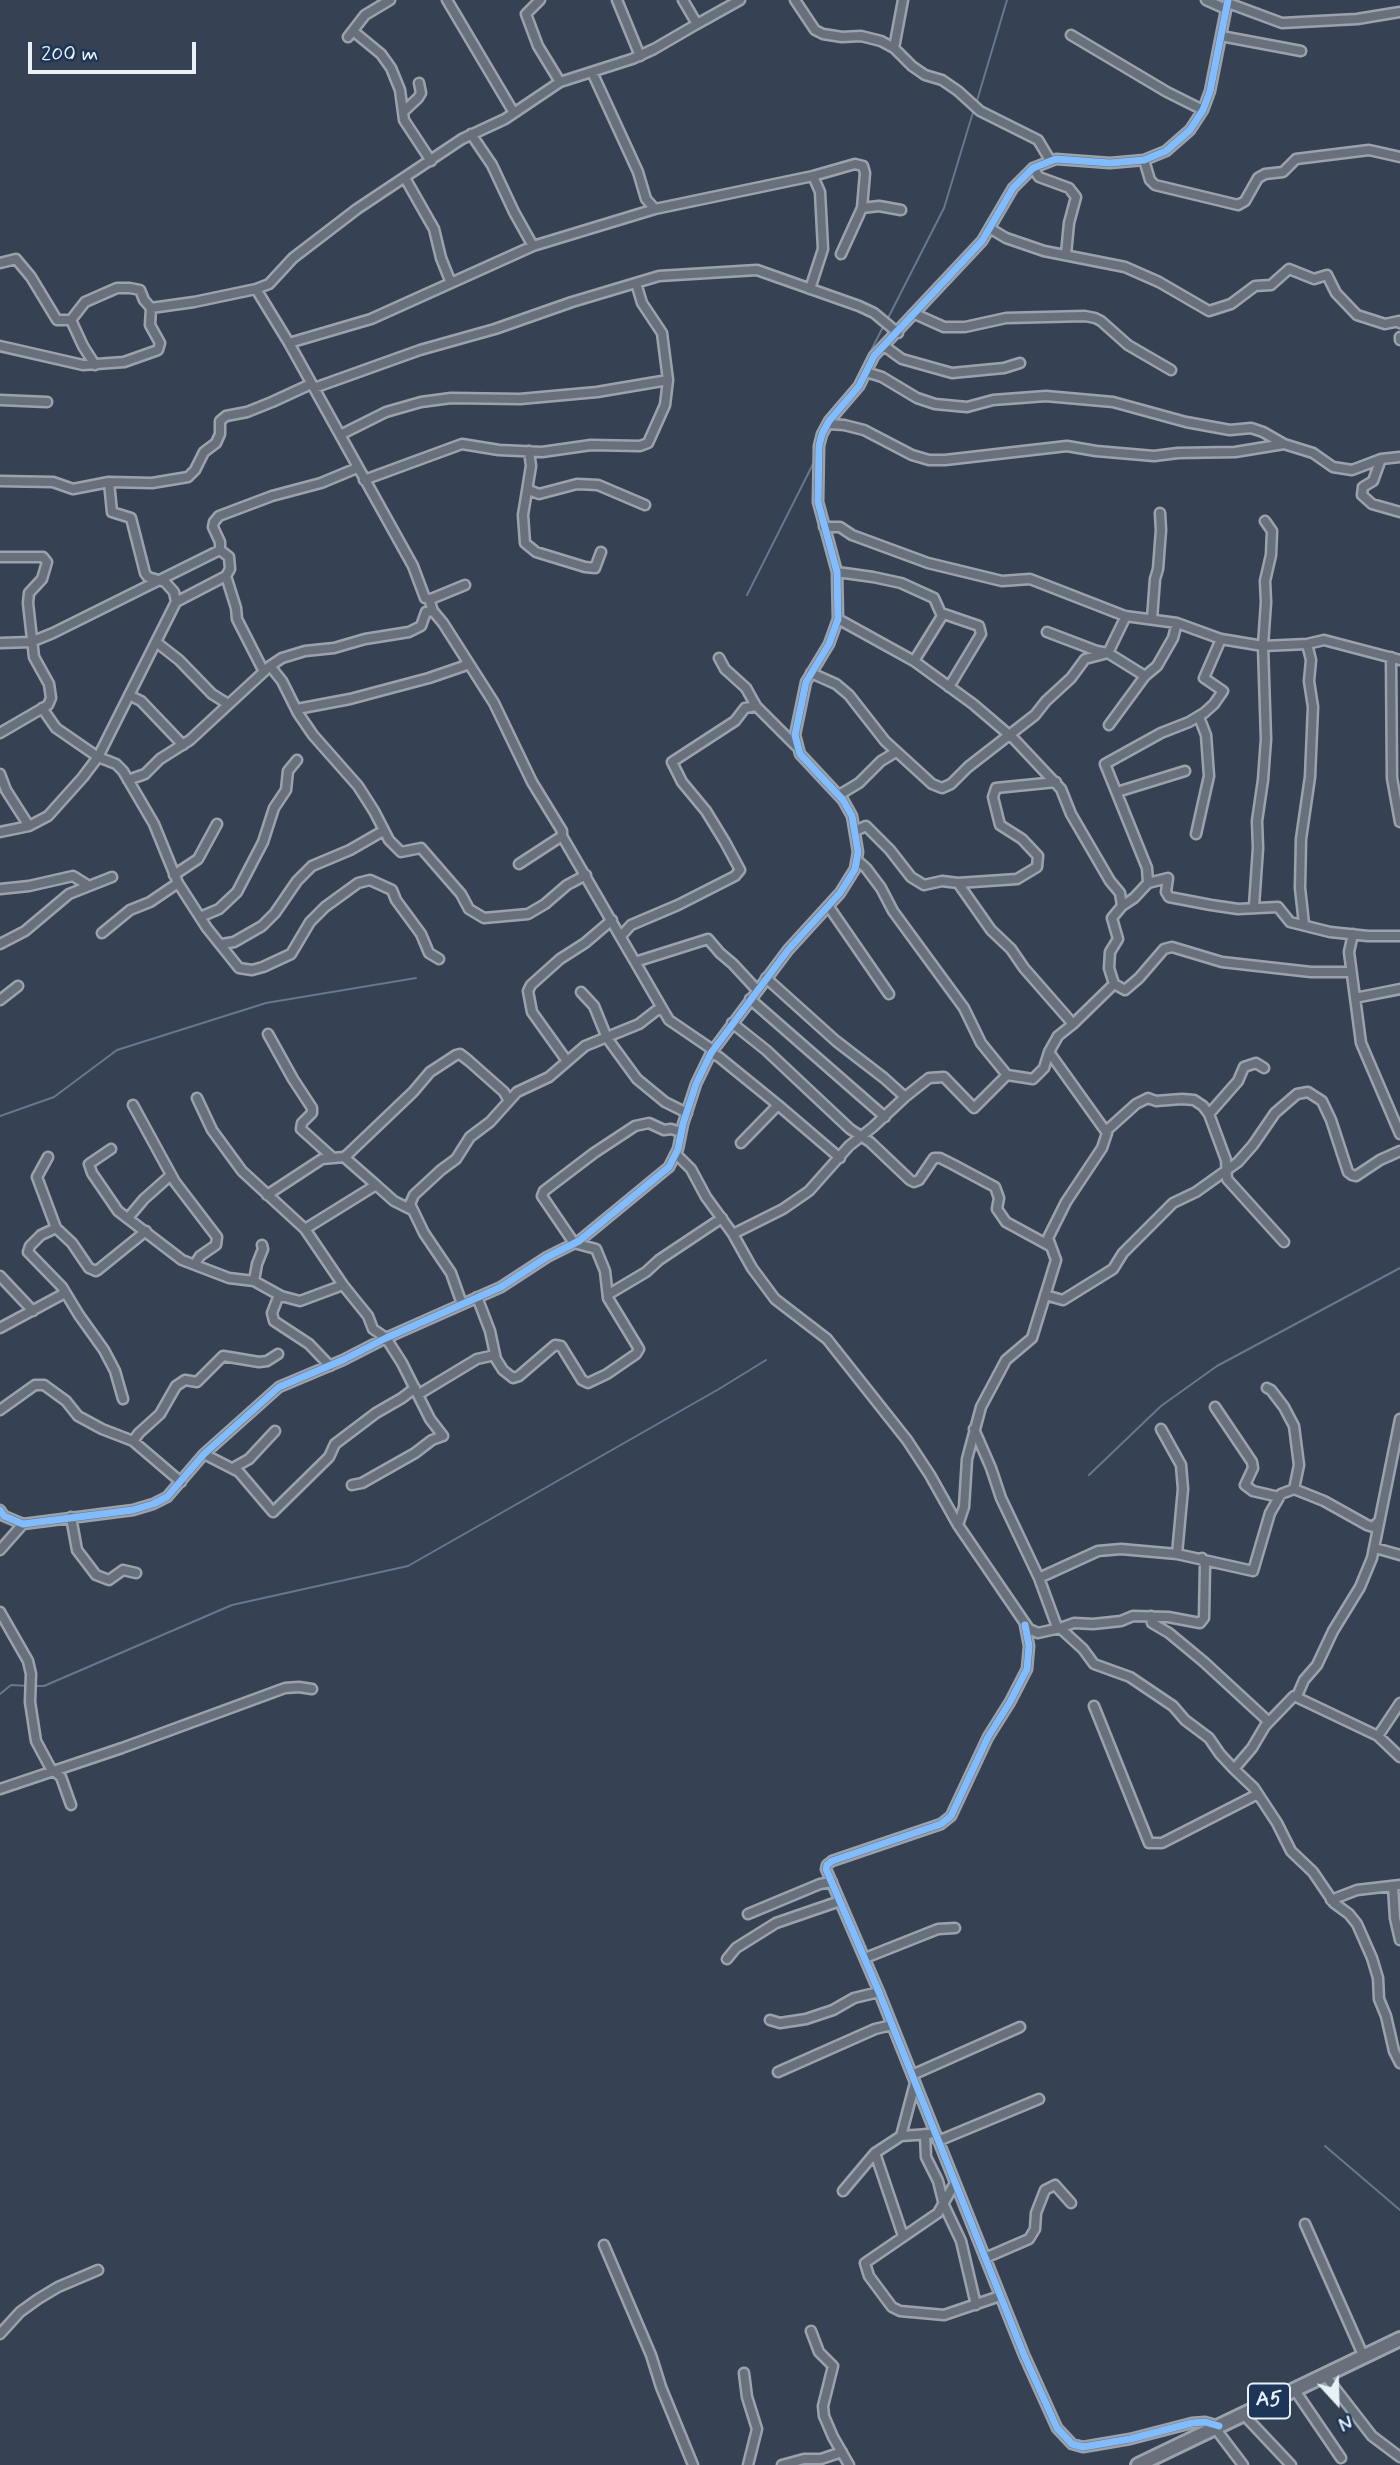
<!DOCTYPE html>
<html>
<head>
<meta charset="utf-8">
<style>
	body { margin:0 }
	#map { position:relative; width:1400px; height:2465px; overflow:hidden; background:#364254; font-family:Mynerve,sans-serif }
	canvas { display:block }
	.north { position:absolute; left:1302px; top:2367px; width:70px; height:70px; -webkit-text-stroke:5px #1d3557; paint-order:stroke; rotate:158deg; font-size:19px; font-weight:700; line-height:28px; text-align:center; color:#e8f1f8 }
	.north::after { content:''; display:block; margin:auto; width:24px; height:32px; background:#e8f1f8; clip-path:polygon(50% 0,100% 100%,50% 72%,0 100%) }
	.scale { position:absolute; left:28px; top:42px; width:168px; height:32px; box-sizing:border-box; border:4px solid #e8f1f8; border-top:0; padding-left:9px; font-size:21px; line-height:24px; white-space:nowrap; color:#e8f1f8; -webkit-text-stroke:5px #1d3557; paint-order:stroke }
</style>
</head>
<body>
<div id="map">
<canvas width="1400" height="2465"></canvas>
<div class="north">N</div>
<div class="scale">200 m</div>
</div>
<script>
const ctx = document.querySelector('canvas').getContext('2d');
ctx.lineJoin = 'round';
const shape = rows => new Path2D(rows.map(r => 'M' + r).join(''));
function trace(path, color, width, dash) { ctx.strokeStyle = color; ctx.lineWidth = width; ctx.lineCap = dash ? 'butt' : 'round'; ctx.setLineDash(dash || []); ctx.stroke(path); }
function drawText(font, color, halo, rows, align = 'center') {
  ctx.font = font + ' Mynerve,sans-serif'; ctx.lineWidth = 5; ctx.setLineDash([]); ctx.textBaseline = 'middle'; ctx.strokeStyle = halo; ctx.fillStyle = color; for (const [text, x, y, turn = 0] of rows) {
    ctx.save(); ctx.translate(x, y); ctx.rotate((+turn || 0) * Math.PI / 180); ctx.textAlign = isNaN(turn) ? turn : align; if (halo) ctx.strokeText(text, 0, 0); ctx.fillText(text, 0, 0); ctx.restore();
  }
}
trace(shape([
	[976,104,1007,0],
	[887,320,944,208,974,109],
	[852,388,884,325],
	[823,444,832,428],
	[747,595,814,462],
	[0,1116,54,1097,117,1050,266,1003,416,978],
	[1089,1475,1161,1406,1217,1366,1400,1268],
	[34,1686,44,1686,232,1605,408,1566,719,1389,766,1360],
	[0,1694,11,1685,29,1686],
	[1325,2146,1400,2210]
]), '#66778f', 2);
const minor = shape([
	[447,0,514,113],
	[540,0,526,14,538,46,560,82],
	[617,0,640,56],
	[683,0,697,24,740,0],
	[795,0,815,30,823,34,842,37,861,36,881,41,894,48,912,66,925,75,942,80,958,91,980,111,1038,140,1050,160],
	[1206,0,1226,9],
	[1228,3,1282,23,1357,19,1400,12],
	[353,31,381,54,391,68,400,90,404,120,431,161],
	[1071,35,1167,92,1203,110],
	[1221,36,1301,51],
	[348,37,365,15,390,0],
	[894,48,903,0],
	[592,72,638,172,646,199,655,209],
	[403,112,418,98,421,93,419,83],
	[471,134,492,165,514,212,533,246],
	[1144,160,1150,180,1155,185,1238,205,1245,201,1258,178,1265,174,1283,172,1296,159,1369,150,1400,157],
	[1033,168,1039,177,1069,188,1076,197,1069,223,1066,254],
	[405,178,434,229,441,258,451,283],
	[991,229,1006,238,1044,251,1125,267,1159,282,1209,311,1231,304,1255,286,1271,285,1289,269,1314,279,1327,275,1336,293,1357,315,1385,324,1399,321,1400,323],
	[841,254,862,208,879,206,901,210],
	[0,263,16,259,31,277,57,320,71,320],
	[256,289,289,343,413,566,425,598,431,599,465,585],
	[810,289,823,249,820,192,813,176],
	[915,314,944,327,965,327,1006,318,1085,316,1095,318,1101,321,1128,345,1171,370],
	[1400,337,1400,340],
	[289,343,371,319,533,246,655,209,813,176,855,164,863,166,865,173,862,208],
	[0,346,83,365,124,362,158,350,160,343,150,325,151,308,194,302,256,289,269,284,293,258,357,209,462,139,505,119,560,82,632,59,654,49,697,24],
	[884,346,902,359,952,373,1004,368,1020,363],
	[95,365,83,346,71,320,85,302,117,288,130,288,140,290,144,300,151,308],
	[866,372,882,377,917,398,935,404,967,407,993,400,1046,396,1113,402,1186,422,1230,430,1251,428,1263,432,1284,444,1313,453,1333,467,1352,470,1381,459,1400,457],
	[314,388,420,350,495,329,572,302,659,276,757,270,859,306,874,313,898,333],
	[0,400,47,402],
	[828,424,844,425,864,430,912,455,929,460,945,460,1067,446,1096,451,1154,456,1178,453,1235,452,1284,444],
	[340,435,386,412,421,402,451,398,520,399,597,392,668,380],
	[529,451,531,466,523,515,525,543,536,552,585,567,595,568,601,552],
	[1381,459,1373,481,1363,487,1362,495,1372,504,1400,512],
	[364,480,462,444,499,450,542,452,591,445,640,446,648,443,665,405,668,380,662,333,642,303,636,283],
	[0,481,53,482,73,489,109,482,152,483,188,477,195,470,204,452,216,443,220,434,220,421,226,416,247,412,272,402,311,384],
	[529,490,539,494,577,484,598,485,645,505],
	[824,527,840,527,852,535,928,563,1002,581,1030,579,1125,616,1177,623,1221,639,1263,646,1307,644,1324,640,1400,660],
	[220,550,220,542,213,527,214,522,219,516,272,496,321,483,357,468],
	[0,557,43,557,47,562,42,579,29,593,28,603,34,657,49,684,51,698,48,705,0,733],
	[837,572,873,577,901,583,934,598,942,616,914,661],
	[429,599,433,611,443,623,494,703,532,782,562,831,562,836],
	[176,602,226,576,236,608,237,619,263,670],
	[941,613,979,626,981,634,949,687],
	[838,619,914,661,973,704,1014,739,1061,789,1071,814,1110,881,1120,893,1122,906,1112,918,1118,939,1110,952,1109,968,1114,984,1073,1024],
	[1152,619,1155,579,1158,569,1161,530,1160,513],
	[1047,632,1097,651,1108,653,1145,676],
	[156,642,179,660,212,694,228,704],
	[0,643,31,642,53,633,220,550,229,557,230,569,226,576],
	[1391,657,1392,778,1400,822],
	[719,658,725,669,746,688,756,706,796,746],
	[270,666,282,658,305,651,334,648,365,639,409,632,421,626,426,612,433,611],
	[811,673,836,684,849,695,885,741,932,784,942,788,951,784,968,767,1035,715,1046,701,1071,678,1085,659,1108,653,1126,616],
	[129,695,141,701,183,745],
	[42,708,56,728,98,757,116,764,123,771,154,824,178,883,207,928,239,968,252,970,263,967,291,954,310,922,325,907,358,883,370,880,392,890,396,900,421,934,429,953,439,959],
	[297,709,350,699,429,678,464,666,467,662],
	[1109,725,1145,676,1157,666,1173,638,1177,623],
	[0,774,6,790,29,826],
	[128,780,145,774,160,759,190,740,270,666,282,681,298,713,313,735,358,786,374,811,389,840,401,852,421,848,461,894,469,909,484,918,528,914,545,904,567,885,586,875],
	[1117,792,1185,771],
	[839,795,859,783,881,761,896,752],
	[855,831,866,826,890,850,911,877,924,885,942,881,958,883,991,930,1011,949,1024,968,1073,1024,1058,1036,1049,1052,1107,1133,1102,1148,1066,1202,1048,1238,1056,1260,1032,1338,1006,1360,981,1407,967,1459,964,1507,958,1525],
	[0,832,29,826,48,816,83,777,98,757,176,602,174,592,165,582,148,577,145,573,131,518,112,512,109,482],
	[1196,834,1209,776,1206,735,1199,717],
	[857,860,866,868,881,888,893,911,964,1008,981,1043,1007,1075,1033,1079,1044,1068,1049,1052],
	[519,864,562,836,663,1010],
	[174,875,198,859,217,824],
	[958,883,1017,879,1037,867,1038,856,1022,839,1000,825,993,797,996,788,1056,782],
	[1148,883,1168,878,1166,892,1169,897,1211,905,1238,909,1278,907,1290,922,1330,932,1368,936,1400,936],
	[0,889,29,886,73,876,89,886,112,877],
	[1122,906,1134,898,1148,883,1147,868,1105,764,1161,733,1189,722,1204,713,1214,704,1223,691,1204,678,1221,639],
	[1254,906,1258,848,1257,821,1263,780,1266,739,1263,646,1266,602,1265,581,1271,555,1272,531,1265,521],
	[829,907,889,994],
	[200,917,219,909,237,892,263,842,274,808,286,790,288,771,297,760],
	[1304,924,1300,888,1301,839,1310,777,1313,707,1309,681,1311,660,1307,644],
	[102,933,130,910,150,902,178,883],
	[1353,934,1349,952,1361,1043,1400,1134],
	[621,936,631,925,678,905,735,876,740,870,725,842,706,811,682,782,672,762,735,721,745,708,756,706],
	[0,944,25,931,69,894,89,886],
	[222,944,234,942,262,926,275,913,297,881,312,866,350,850,383,831],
	[635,962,708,939,720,953,733,964,757,990],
	[1114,984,1125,990,1139,978,1164,949,1172,947,1222,962,1311,972,1351,972],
	[581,992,594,1006,607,1038,637,1079,665,1102,687,1113],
	[1355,998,1400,989],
	[750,999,885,1117],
	[0,1000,18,986],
	[732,1023,766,1050,850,1129,870,1142,910,1180,914,1182,919,1180,934,1158,940,1158,952,1164,995,1187,999,1198,997,1209,1006,1222,1050,1246],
	[268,1034,293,1079,312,1108,312,1113,302,1123,301,1129,332,1157],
	[711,1053,719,1057,778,1105,840,1158],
	[567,1061,532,1012,528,991,531,985,560,959,585,943,612,920],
	[1264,1068,1256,1063,1244,1067,1238,1081,1209,1114,1226,1160,1227,1179,1284,1242],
	[905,1097,929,1078,944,1077,974,1108,1007,1075],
	[197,1098,212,1130,242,1171,305,1229,343,1285,368,1316,373,1329,386,1338,402,1363,430,1419,443,1436,432,1440,415,1453,362,1483,352,1485],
	[133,1105,175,1182,217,1237,216,1245,200,1256,195,1264],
	[1106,1131,1136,1104,1148,1098,1156,1101,1182,1099,1194,1100,1203,1106,1209,1114],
	[741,1143,778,1105],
	[111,1149,89,1164,92,1173,118,1211,182,1260,229,1278,254,1281,281,1296,300,1301,343,1285],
	[676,1154,691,1169,706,1197,733,1234,752,1268,775,1299,827,1339,907,1440,930,1475,958,1525,1029,1629,1038,1633,1060,1628,1083,1649,1094,1664,1130,1677,1173,1706,1185,1720,1209,1738,1220,1754,1234,1769,1252,1748,1265,1726,1294,1696,1378,1736,1400,1757],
	[48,1157,37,1177,56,1228,72,1243,89,1268,96,1271,99,1269,146,1231],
	[376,1185,394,1201,412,1210],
	[267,1195,322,1159,344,1157,348,1154,413,1092,430,1072,456,1055,460,1054,469,1061,504,1092,509,1101],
	[128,1218,144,1199,171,1175],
	[56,1228,41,1235,30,1246,28,1252,62,1287,79,1315,104,1350,115,1371,123,1399],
	[305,1229,376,1185,344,1157],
	[733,1234,783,1209,809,1191,849,1146,873,1127,905,1097,884,1078,836,1041,766,978],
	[0,1276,33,1311],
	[254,1281,257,1264,263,1249,262,1245],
	[609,1294,646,1272,659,1260,722,1218],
	[279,1295,272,1313,274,1321,309,1344,330,1366],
	[1045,1295,1063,1300,1113,1269,1123,1253,1173,1203,1196,1192,1238,1162,1253,1145,1275,1113,1297,1094,1308,1092,1322,1101,1331,1120,1348,1172,1352,1175,1356,1176,1380,1160,1400,1151],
	[477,1297,490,1331,496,1359,503,1370,513,1378,519,1376,555,1345,561,1346,582,1380,588,1383,607,1374,636,1354,639,1349,608,1298,605,1271,596,1249,574,1243,542,1196,544,1191,594,1153,635,1126,649,1123,664,1130,671,1129,681,1132],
	[462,1304,451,1273,424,1233,410,1204,414,1195,441,1170,456,1159,470,1137,490,1122,517,1092,549,1077,585,1046,639,1024,657,1010,663,1010,669,1020,713,1050],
	[0,1328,65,1293],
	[1267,1388,1271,1390,1284,1407,1294,1426,1299,1465,1294,1489],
	[419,1394,477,1359,495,1355],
	[1215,1407,1252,1462,1253,1468,1245,1485,1253,1491,1279,1497],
	[0,1410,35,1385,44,1385,66,1401,78,1416,102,1429,133,1441,181,1482],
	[974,1429,991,1468,1001,1498,1039,1578],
	[1161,1429,1181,1465,1183,1489,1177,1554],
	[133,1441,139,1433,160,1414,176,1386,185,1380,197,1382,223,1356,259,1362,267,1361,278,1354],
	[204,1454,239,1472,273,1512,329,1457,335,1444,376,1413,402,1398,415,1388],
	[233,1468,249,1459,275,1431],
	[0,1510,4,1516,23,1524,133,1510,153,1504,167,1497,204,1454,279,1387,343,1360,386,1338,501,1287,547,1257,579,1241,669,1167,678,1149,683,1124,696,1084,711,1053,788,950,840,893,855,869,858,852,852,816,843,800,800,754,795,735,806,682,829,644,838,619,837,572,818,502,819,446,822,434,829,421,859,386,874,356,982,241,1013,188,1033,168,1056,159,1110,163,1144,160,1166,151,1190,130,1203,110,1210,91,1228,0],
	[71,1517,77,1550,96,1575,109,1580,123,1570,136,1573],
	[1375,1548,1400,1555],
	[0,1550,23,1524],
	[0,1612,28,1661,31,1674,30,1702,36,1741,51,1769,61,1777,71,1805],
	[1151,1616,1152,1623,1169,1633,1204,1662,1269,1722],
	[1025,1625,1029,1646,1027,1669,1010,1702,988,1737,951,1816,941,1824,832,1861,827,1865,826,1869,879,1992,1024,2355,1057,2428,1072,2444,1083,2447,1130,2439,1192,2423,1205,2422,1219,2426],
	[1057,1627,1039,1578,1098,1551,1121,1549,1177,1554,1253,1571,1270,1513,1281,1494,1294,1489,1324,1501,1367,1525,1373,1527,1378,1522],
	[1060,1628,1074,1623,1093,1624,1121,1621,1133,1616,1168,1617,1200,1623,1204,1618,1205,1565,1202,1558],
	[1297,1696,1304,1680,1317,1665,1333,1631,1360,1587,1372,1558,1400,1419],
	[1094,1706,1149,1843,1162,1843,1258,1794],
	[1378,1736,1400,1703],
	[1234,1769,1254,1788,1277,1823,1291,1851,1313,1872,1334,1903,1349,1914,1357,1924,1372,1958,1378,1978,1379,1999,1386,2016,1394,2051,1400,2063],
	[0,1789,122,1748,285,1688,299,1687,312,1689],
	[1393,1887,1395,1918,1400,1940],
	[1331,1900,1357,1890,1400,1885],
	[748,1914,820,1884,832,1882],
	[865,1958,938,1929,955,1928],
	[727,1959,736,1948,776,1923,840,1901],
	[770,2020,780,2023,806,2019,833,2010,854,1998,879,1992],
	[778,2072,875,2029,892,2025],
	[912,2075,1020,2027],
	[925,2134,926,2157,938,2181,944,2205,961,2241,976,2305],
	[901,2136,915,2083],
	[938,2141,1039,2099],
	[875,2153,903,2236],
	[955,2183,938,2213,865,2263,869,2276,892,2307,900,2311,944,2315,1000,2296],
	[843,2191,875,2153,901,2136,929,2134],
	[1305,2224,1363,2355],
	[604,2245,651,2355,661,2387,693,2465],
	[985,2258,1029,2239,1035,2229,1036,2213,1045,2190,1055,2185,1071,2203],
	[811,2331,819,2352,833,2366,823,2406,824,2416,833,2437,849,2465],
	[0,2334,20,2312,38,2299,58,2287,98,2270],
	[744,2373,747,2397,757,2429,748,2465],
	[1324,2374,1372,2436,1400,2457],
	[1294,2389,1341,2458],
	[1243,2414,1291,2465],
	[1215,2428,1243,2465],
	[782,2465,804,2459,821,2459,842,2452]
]);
const highway = shape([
	[1138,2465,1400,2339]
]);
trace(minor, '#9ba2ab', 13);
trace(highway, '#9ba2ab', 18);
trace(minor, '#68717b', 8);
trace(highway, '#68717b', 12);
trace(shape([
	[0,1510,4,1516,23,1524,133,1510,153,1504,167,1497,204,1454,279,1387,343,1360,386,1338,501,1287,547,1257,579,1241,669,1167,678,1149,683,1124,696,1084,711,1053,788,950,840,893,855,869,858,852,852,816,843,800,800,754,795,735,806,682,829,644,838,619,837,572,818,502,819,446,822,434,829,421,859,386,874,356,982,241,1013,188,1033,168,1056,159,1110,163,1144,160,1166,151,1190,130,1203,110,1210,91,1228,0],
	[1025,1625,1029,1646,1027,1669,1010,1702,988,1737,951,1816,941,1824,832,1861,827,1865,826,1869,879,1992,1024,2355,1057,2428,1072,2444,1083,2447,1130,2439,1192,2423,1205,2422,1219,2426]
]), '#80bcff', 7);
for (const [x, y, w] of [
	[1269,2401,42]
]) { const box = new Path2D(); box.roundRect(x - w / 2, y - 17.5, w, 35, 5); ctx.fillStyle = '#1d3557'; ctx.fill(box); trace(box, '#e8f1f8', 2); }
drawText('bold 21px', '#e8f1f8', null, [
	["A5",1269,2401]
]);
</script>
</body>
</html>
